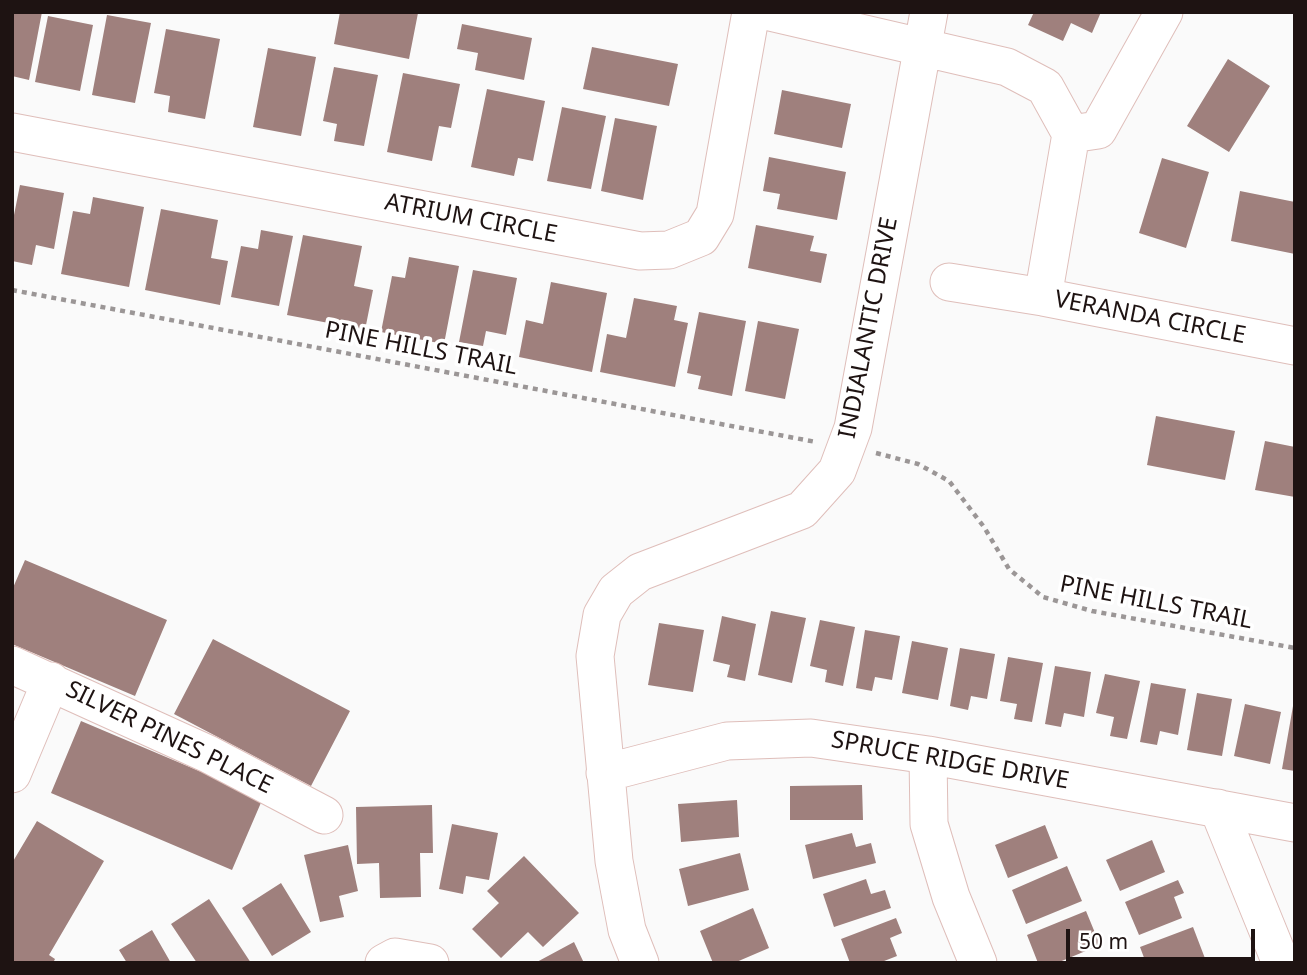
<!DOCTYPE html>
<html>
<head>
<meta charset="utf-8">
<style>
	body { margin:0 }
	#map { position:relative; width:1307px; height:975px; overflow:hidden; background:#fafafa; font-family:"Noto Sans",sans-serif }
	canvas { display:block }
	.frame { position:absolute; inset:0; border:14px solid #1e1312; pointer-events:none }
	.scale { position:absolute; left:1066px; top:929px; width:189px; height:32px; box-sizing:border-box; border:4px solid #1e1312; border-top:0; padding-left:9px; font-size:21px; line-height:24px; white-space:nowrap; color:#1e1312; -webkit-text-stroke:5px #fff; paint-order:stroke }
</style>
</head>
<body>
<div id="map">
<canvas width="1307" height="975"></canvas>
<div class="frame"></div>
<div class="scale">50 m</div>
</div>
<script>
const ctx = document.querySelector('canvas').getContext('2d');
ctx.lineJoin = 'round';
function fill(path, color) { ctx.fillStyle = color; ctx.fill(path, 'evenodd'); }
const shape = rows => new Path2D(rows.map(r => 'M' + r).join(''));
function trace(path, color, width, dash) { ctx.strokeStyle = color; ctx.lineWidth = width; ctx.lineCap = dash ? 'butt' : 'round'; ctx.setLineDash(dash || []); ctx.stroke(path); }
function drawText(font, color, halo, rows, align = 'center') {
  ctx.font = font + ' "Noto Sans",sans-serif'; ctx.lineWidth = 7; ctx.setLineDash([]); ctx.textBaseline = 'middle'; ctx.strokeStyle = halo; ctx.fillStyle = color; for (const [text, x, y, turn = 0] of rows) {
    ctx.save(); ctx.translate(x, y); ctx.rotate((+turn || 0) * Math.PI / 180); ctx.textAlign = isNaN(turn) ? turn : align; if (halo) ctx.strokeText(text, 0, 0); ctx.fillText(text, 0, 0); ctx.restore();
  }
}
fill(shape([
	[12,12,42,12,29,80,12,76],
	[340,12,418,13,409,59,334,44],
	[1034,12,1101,12,1092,33,1071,23,1063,41,1028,25],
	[107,15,151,23,135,103,92,95],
	[48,16,93,25,80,91,35,82],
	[462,24,532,38,524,80,475,70,478,53,457,49],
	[166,29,220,39,205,119,168,112,170,96,154,93],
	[592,47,678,64,669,106,583,89],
	[268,48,316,57,301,136,253,127],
	[1228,59,1270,86,1229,152,1187,126],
	[334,67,378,75,364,146,334,141,337,124,323,121],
	[403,73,460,84,451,128,439,126,432,161,387,152],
	[487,89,545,101,533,161,518,158,514,176,471,167],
	[782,90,851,104,842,148,774,134],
	[562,107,606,116,591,189,547,181],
	[615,118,657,126,643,200,601,191],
	[769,157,846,172,837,220,777,209,780,194,763,191],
	[1162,158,1209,172,1186,248,1139,233],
	[20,185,64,193,54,249,36,245,32,265,12,261,12,225],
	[1240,191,1295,202,1295,254,1231,241],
	[93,197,144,207,129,287,61,274,73,211,90,214],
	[161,209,218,220,211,258,228,261,220,305,145,290],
	[756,225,814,236,810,251,827,254,821,283,748,268],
	[261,230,293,236,279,306,231,297,241,246,258,249],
	[303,235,362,246,354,286,373,290,365,330,287,315],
	[409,257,459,266,444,344,381,332,392,276,405,278],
	[473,270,517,278,506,335,486,331,483,346,459,342],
	[551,282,607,293,592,372,519,357,526,320,543,324],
	[634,298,677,306,674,320,688,323,675,387,600,372,607,334,626,338],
	[699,312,746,321,732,396,698,389,701,376,687,373],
	[758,321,799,329,785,399,745,391],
	[1156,416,1235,431,1225,480,1147,465],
	[1265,441,1295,447,1295,497,1255,490],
	[25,560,167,620,135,696,12,644,12,590],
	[771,611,806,618,792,683,758,675],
	[722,616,756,624,745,681,727,677,730,665,713,661],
	[820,620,855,627,843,686,825,682,827,670,810,666],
	[659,623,704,630,693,692,648,685],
	[865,630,900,636,892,680,875,677,872,691,856,688],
	[213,639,350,711,311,786,174,714],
	[912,641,948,648,938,700,902,693],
	[960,648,995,654,987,699,971,696,968,710,950,706],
	[1008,657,1043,663,1032,722,1014,719,1017,704,1000,701],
	[1055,666,1091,672,1084,717,1064,713,1061,727,1045,724],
	[1105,674,1140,681,1127,739,1110,736,1114,717,1096,713],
	[1151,683,1186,689,1178,735,1160,731,1157,745,1140,742],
	[1197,693,1232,699,1222,756,1187,750],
	[1245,704,1281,712,1270,764,1234,756],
	[1293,706,1295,706,1295,771,1282,769],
	[81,721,263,798,232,870,51,793],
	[862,785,863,820,790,820,790,786],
	[737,800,739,837,681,842,678,804],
	[432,805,433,853,420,853,421,897,380,898,379,863,357,864,356,807],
	[37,821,104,861,49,955,55,959,53,963,12,963,12,863],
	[452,824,498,833,489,880,466,876,463,894,439,889],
	[1045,825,1058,858,1008,878,995,845],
	[852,833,856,847,871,843,876,863,813,879,805,845],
	[1152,840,1165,872,1120,891,1106,860],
	[348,845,358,891,339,896,344,917,320,922,304,855],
	[740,853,749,890,688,906,679,869],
	[524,856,579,913,543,947,528,932,501,958,472,929,499,903,487,891],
	[1067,866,1082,901,1026,924,1012,890],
	[866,879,871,894,885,890,891,908,834,927,823,894],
	[1178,880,1184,893,1174,897,1182,918,1139,935,1125,902],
	[281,883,311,932,272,956,242,908],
	[209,899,251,963,197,963,171,924],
	[753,908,769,948,734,963,713,963,700,931],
	[1086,911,1100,945,1057,963,1038,963,1027,935],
	[896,918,902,933,890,938,897,956,879,963,850,963,841,939],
	[1193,927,1206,961,1146,963,1140,947],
	[152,930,171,963,127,963,119,950],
	[574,942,584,963,535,963]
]), '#9f807d');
const minor = shape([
	[770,12,1007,67,1045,87,1071,134,1043,297,1295,346],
	[12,132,640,251,669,250,701,237,715,214,751,12],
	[1071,134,1098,130,1164,12],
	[949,282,1043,297],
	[12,665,208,754,324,815],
	[928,755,929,824,951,897,978,963],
	[605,773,727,741,811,738,928,755,1295,823],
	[12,774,51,681],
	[1218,808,1281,963],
	[384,963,395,957,430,963],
	[640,963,627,930,614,861,595,656,602,615,616,591,640,572,802,510,837,471,853,428,929,12]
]);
trace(minor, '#dfbeba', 39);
trace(shape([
	[12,290,816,442],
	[876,453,918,464,949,481,984,527,1009,569,1043,597,1092,611,1295,648]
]), '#9b9696', 4.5, [5, 5]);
trace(minor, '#fff', 37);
drawText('24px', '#1e1312', '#fff', [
	["ATRIUM CIRCLE",471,219,11],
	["VERANDA CIRCLE",1150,318,11],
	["INDIALANTIC DRIVE",869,328,-79],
	["PINE HILLS TRAIL",421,349,11],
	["PINE HILLS TRAIL",1156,603,11],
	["SILVER PINES PLACE",169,738,26],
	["SPRUCE RIDGE DRIVE",950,761,10]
]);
</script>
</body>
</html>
